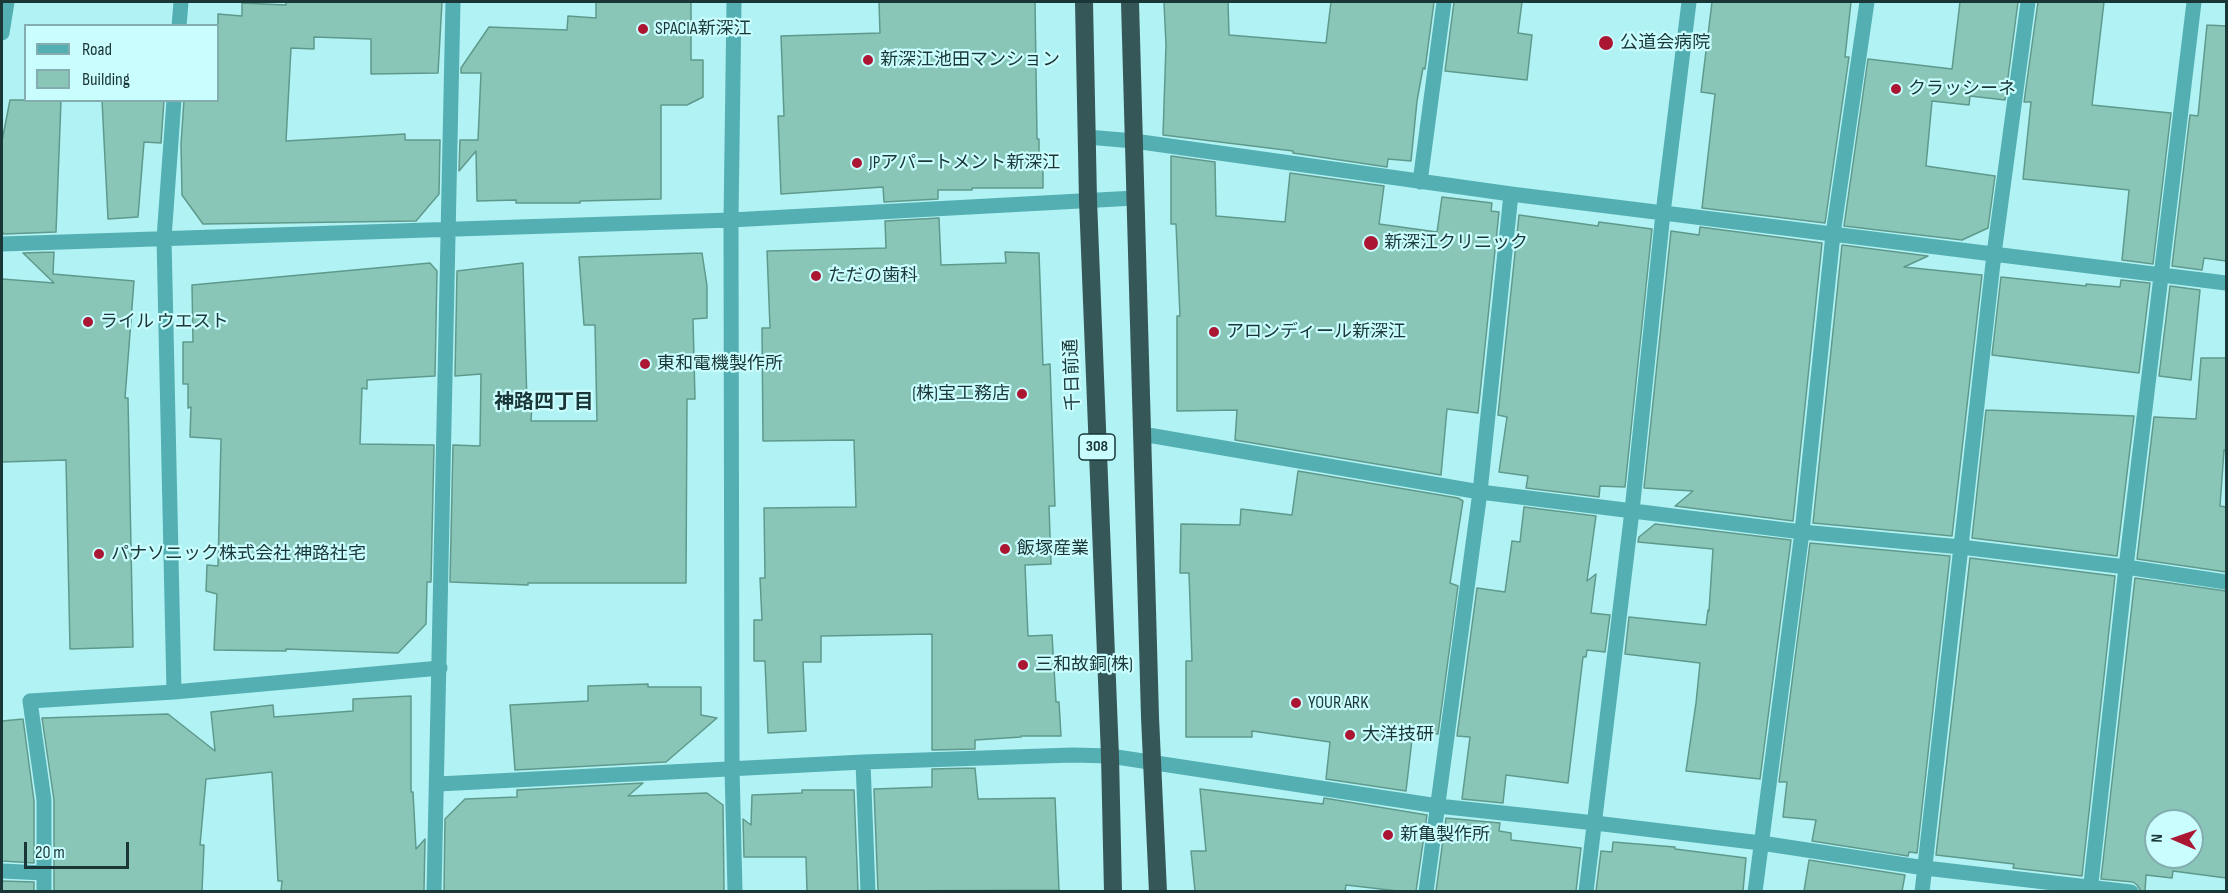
<!DOCTYPE html>
<html>
<head>
<meta charset="utf-8">
<style>
	body { margin:0 }
	#map { position:relative; width:2228px; height:893px; overflow:hidden; background:#b1f2f4; font-family:"Sofia Sans Condensed",sans-serif }
	canvas { display:block }
	.frame { position:absolute; inset:0; border:3px solid #1b3637; pointer-events:none }
	.legend { position:absolute; left:24px; top:24px; width:195px; height:78px; box-sizing:border-box; background:#c9fdfe; border:2px solid #83adae; margin:0; padding:8px 10px; list-style:none; font-size:18px; color:#1b3637 }
	.legend li { display:flex; align-items:center; gap:12px; height:30px }
	.legend b { width:30px; border:2px solid #83adae }
	.north { position:absolute; left:2144px; top:809px; width:60px; height:60px; box-sizing:border-box; background:#c9fdfe; border:2px solid #83adae; border-radius:50%; rotate:272deg; font-size:16px; font-weight:700; line-height:24px; text-align:center; color:#1b3637 }
	.north::after { content:''; display:block; margin:auto; width:21px; height:27px; background:#ab1633; clip-path:polygon(50% 0,100% 100%,50% 72%,0 100%) }
	.scale { position:absolute; left:24px; top:842px; width:105px; height:27px; box-sizing:border-box; border:3px solid #1b3637; border-top:0; padding-left:8px; font-size:18px; line-height:21px; white-space:nowrap; color:#1b3637; -webkit-text-stroke:4px #c9fdfe; paint-order:stroke }
</style>
</head>
<body>
<div id="map">
<canvas width="2228" height="893"></canvas>
<div class="frame"></div>
<ul class="legend">
<li><b style="height:8px;background:#54afb2"></b>Road</li>
<li><b style="height:16px;background:#8ac6b8"></b>Building</li>
</ul>
<div class="north">N</div>
<div class="scale">20 m</div>
</div>
<script>
const ctx = document.querySelector('canvas').getContext('2d');
ctx.lineJoin = 'round';
function fill(path, color) { ctx.fillStyle = color; ctx.fill(path, 'evenodd'); }
const shape = rows => new Path2D(rows.map(r => 'M' + r).join(''));
function trace(path, color, width, dash) { ctx.strokeStyle = color; ctx.lineWidth = width; ctx.lineCap = dash ? 'butt' : 'round'; ctx.setLineDash(dash || []); ctx.stroke(path); }
function drawText(font, color, halo, rows, align = 'center') {
  ctx.font = font + ' "Sofia Sans Condensed","Noto Sans JP",sans-serif'; ctx.lineWidth = 4.5; ctx.setLineDash([]); ctx.textBaseline = 'middle'; ctx.strokeStyle = halo; ctx.fillStyle = color; for (const [text, x, y, turn = 0] of rows) {
    ctx.save(); ctx.translate(x, y); ctx.rotate((+turn || 0) * Math.PI / 180); ctx.textAlign = isNaN(turn) ? turn : align; if (halo) ctx.strokeText(text, 0, 0); ctx.fillText(text, 0, 0); ctx.restore();
  }
}
const building = shape([
	[286,2,442,2,438,73,371,74,371,39,314,37,314,49,291,48,286,141,405,134,405,140,440,140,439,194,416,221,203,224,182,195,181,144,184,100,218,100,218,14,242,16,242,3,286,5,286,2],
	[596,2,691,2,691,60,703,60,703,97,687,105,661,105,661,199,580,201,580,203,516,203,516,200,477,201,476,151,459,171,460,140,478,140,481,73,461,73,461,68,489,27,567,30,568,16,596,18,596,2],
	[879,2,1035,2,1037,139,1039,139,1039,157,1043,157,1043,188,972,188,972,190,938,190,938,199,884,202,883,187,781,194,778,116,784,116,781,36,880,33,879,2],
	[1164,2,1228,2,1229,35,1326,43,1331,2,1434,2,1425,69,1423,68,1417,101,1411,161,1388,159,1387,167,1293,153,1293,151,1163,135,1166,45,1164,2],
	[1454,2,1522,2,1518,33,1532,35,1527,80,1445,71,1454,2],
	[1712,2,1851,2,1845,57,1849,57,1825,223,1702,208,1715,94,1701,92,1712,2],
	[1960,2,2018,2,2005,100,1970,96,1969,105,1932,101,1926,166,1995,176,1988,228,1962,240,1844,226,1868,59,1952,69,1960,2],
	[2038,2,2104,2,2092,105,2171,113,2153,264,2122,260,2129,190,2023,179,2031,102,2024,102,2038,2],
	[2207,25,2226,26,2226,261,2204,258,2202,270,2172,266,2190,115,2198,116,2207,25],
	[10,100,61,100,56,232,4,234,2,232,2,141,10,100],
	[102,100,164,100,161,143,144,142,138,217,108,219,102,100],
	[1171,156,1215,162,1216,216,1285,222,1290,173,1384,186,1379,224,1437,232,1442,197,1492,203,1491,211,1499,212,1478,413,1447,409,1441,475,1235,440,1237,410,1177,411,1177,316,1180,316,1176,224,1171,224,1171,156],
	[1519,215,1598,226,1599,222,1652,229,1625,487,1600,486,1599,497,1526,488,1528,476,1499,472,1507,417,1498,415,1519,215],
	[939,218,941,265,1006,263,1005,252,1039,253,1043,365,1050,364,1055,506,1049,506,1051,564,1025,565,1028,636,1052,635,1056,702,1059,702,1061,736,1021,736,1021,737,975,740,975,749,932,750,932,634,821,636,821,662,803,662,806,731,768,733,765,661,754,661,754,620,762,620,760,578,765,578,764,508,856,507,854,440,763,441,762,328,770,328,767,251,886,248,885,221,939,218],
	[1700,227,1822,243,1793,521,1675,506,1693,491,1644,488,1671,231,1699,235,1700,227],
	[1842,245,1928,256,1904,267,1982,275,1952,536,1813,523,1842,245],
	[54,252,53,274,134,281,125,398,128,398,133,647,70,649,66,460,2,462,2,279,54,283,23,253,54,252],
	[702,253,707,286,707,318,693,319,695,399,687,399,686,583,528,583,528,585,450,582,453,445,480,446,481,374,455,376,457,271,523,263,527,404,532,404,531,421,597,421,595,325,584,325,579,257,702,253],
	[430,263,437,271,435,376,367,380,367,389,362,388,360,444,434,445,431,582,427,582,426,624,398,653,286,649,286,651,214,650,217,594,206,591,207,565,218,566,221,439,190,437,191,407,188,408,188,384,183,384,183,342,193,342,192,285,430,263],
	[2001,277,2086,286,2086,284,2120,287,2121,280,2150,283,2139,373,1992,355,2001,277],
	[2170,286,2200,290,2191,380,2159,376,2170,286],
	[2201,358,2226,358,2226,451,2224,450,2220,506,2226,507,2226,572,2137,559,2154,417,2196,419,2201,358],
	[1986,410,2134,416,2117,556,1972,538,1986,410],
	[1298,471,1458,498,1463,501,1450,583,1458,586,1438,734,1413,731,1406,791,1326,779,1330,742,1252,731,1252,737,1186,737,1186,661,1192,661,1189,573,1180,573,1181,524,1240,525,1241,509,1292,515,1298,471],
	[1524,507,1596,516,1587,581,1596,574,1591,613,1610,615,1605,652,1587,650,1586,657,1583,657,1568,783,1506,775,1503,803,1462,799,1470,737,1457,736,1477,588,1505,592,1512,541,1520,542,1524,507],
	[1655,524,1791,540,1760,779,1686,771,1696,703,1700,663,1625,654,1629,617,1706,625,1708,610,1709,611,1713,549,1638,542,1639,537,1655,524],
	[1810,543,1950,556,1917,853,1909,852,1908,856,1812,841,1816,820,1783,817,1787,782,1779,782,1810,543],
	[1970,558,2115,576,2082,876,2013,868,2014,864,1936,855,1970,558],
	[2135,578,2226,591,2226,878,2173,871,2172,878,2146,875,2145,891,2141,891,2137,885,2133,882,2101,879,2135,578],
	[2156,821,2192,821,2192,857,2156,857,2156,821],
	[648,684,648,687,701,687,701,715,717,718,666,762,515,770,510,705,588,701,588,686,648,684],
	[411,696,411,792,413,792,416,849,425,839,424,891,281,891,282,881,278,881,272,772,206,779,200,845,204,845,202,891,54,891,54,800,42,718,168,714,215,751,211,712,273,705,274,717,353,711,353,699,411,696],
	[23,719,34,801,34,863,2,861,2,721,23,719],
	[975,768,978,799,1055,798,1059,890,878,891,874,789,932,787,932,769,975,768],
	[643,783,628,796,707,793,723,805,724,891,444,891,445,819,465,799,517,797,517,790,643,783],
	[1200,789,1323,804,1324,798,1427,815,1416,891,1398,891,1346,885,1345,891,1195,891,1191,851,1206,851,1200,789],
	[802,790,854,790,858,891,807,891,806,857,744,857,743,819,751,825,752,795,802,793,802,790],
	[1446,818,1500,823,1499,831,1511,833,1511,840,1581,848,1576,891,1436,891,1446,818],
	[1613,842,1675,847,1675,849,1746,858,1743,891,1596,891,1601,851,1612,852,1613,842],
	[1809,860,1905,875,1902,891,1804,891,1809,860],
	[2,881,34,882,34,891,2,891,2,881]
]);
fill(building, '#8ac6b8');
trace(building, '#5e9a8c', 1.5);
trace(shape([
	[734,2,731,220,732,768,735,892],
	[179,26,181,2],
	[2,33,7,2],
	[1087,137,1134,141,1511,194,2226,283],
	[1420,182,1444,2],
	[2,244,731,220,1135,198],
	[1142,434,1480,492,1802,532,1961,547,2126,567,2226,582],
	[174,692,440,668],
	[863,762,868,892],
	[438,784,863,762,1073,755,1110,756,1438,806,1595,823,1761,843,1925,868,2131,892],
	[2,871,44,873],
	[44,892,44,800,30,701,174,692,164,238,174,100],
	[434,892,453,2],
	[1426,892,1480,492,1511,194],
	[1586,892,1632,511,1663,213,1689,2],
	[1755,892,1802,532,1833,234,1867,2],
	[1922,892,1994,254,2028,2],
	[2090,892,2126,567,2194,2]
]), '#54afb2', 15);
trace(shape([
	[1084,2,1088,200,1110,756,1113,892],
	[1130,2,1150,717,1158,892]
]), '#365758', 18);
for (const [x, y, r, color] of [
	[643,29,6,"#ab1633"],
	[1606,43,8,"#ab1633"],
	[868,60,6,"#ab1633"],
	[1896,89,6,"#ab1633"],
	[857,163,6,"#ab1633"],
	[1371,243,8,"#ab1633"],
	[816,276,6,"#ab1633"],
	[88,322,6,"#ab1633"],
	[1214,332,6,"#ab1633"],
	[645,364,6,"#ab1633"],
	[1022,394,6,"#ab1633"],
	[1005,549,6,"#ab1633"],
	[99,554,6,"#ab1633"],
	[1023,665,6,"#ab1633"],
	[1296,703,6,"#ab1633"],
	[1350,735,6,"#ab1633"],
	[1388,835,6,"#ab1633"]
]) { const dot = new Path2D(); dot.arc(x, y, r, 0, 2 * Math.PI); ctx.fillStyle = color; ctx.fill(dot); trace(dot, '#c9fdfe', 2); }
for (const [x, y, w] of [
	[1097,447,36]
]) { const box = new Path2D(); box.roundRect(x - w / 2, y - 13, w, 26, 4.5); ctx.fillStyle = '#c9fdfe'; ctx.fill(box); trace(box, '#1b3637', 1.5); }
drawText('bold 16px', '#1b3637', null, [
	["308",1097,447]
]);
drawText('18px', '#1b3637', '#c9fdfe', [
	["SPACIA新深江",655,29],
	["公道会病院",1620,43],
	["新深江池田マンション",880,60],
	["クラッシーネ",1908,89],
	["JPアパートメント新深江",869,163],
	["新深江クリニック",1384,243],
	["ただの歯科",828,276],
	["ライル ウエスト",100,322],
	["アロンディール新深江",1226,332],
	["東和電機製作所",657,364],
	["(株)宝工務店",1010,394,"right"],
	["飯塚産業",1017,549],
	["パナソニック株式会社 神路社宅",111,554],
	["三和故銅(株)",1035,665],
	["YOUR ARK",1308,703],
	["大洋技研",1362,735],
	["新亀製作所",1400,835]
], 'left');
drawText('18px', '#1b3637', '#c9fdfe', [
	["千日前通",1073,375,-92]
]);
drawText('bold 20px', '#1b3637', '#c9fdfe', [
	["神路四丁目",544,403]
]);
</script>
</body>
</html>
